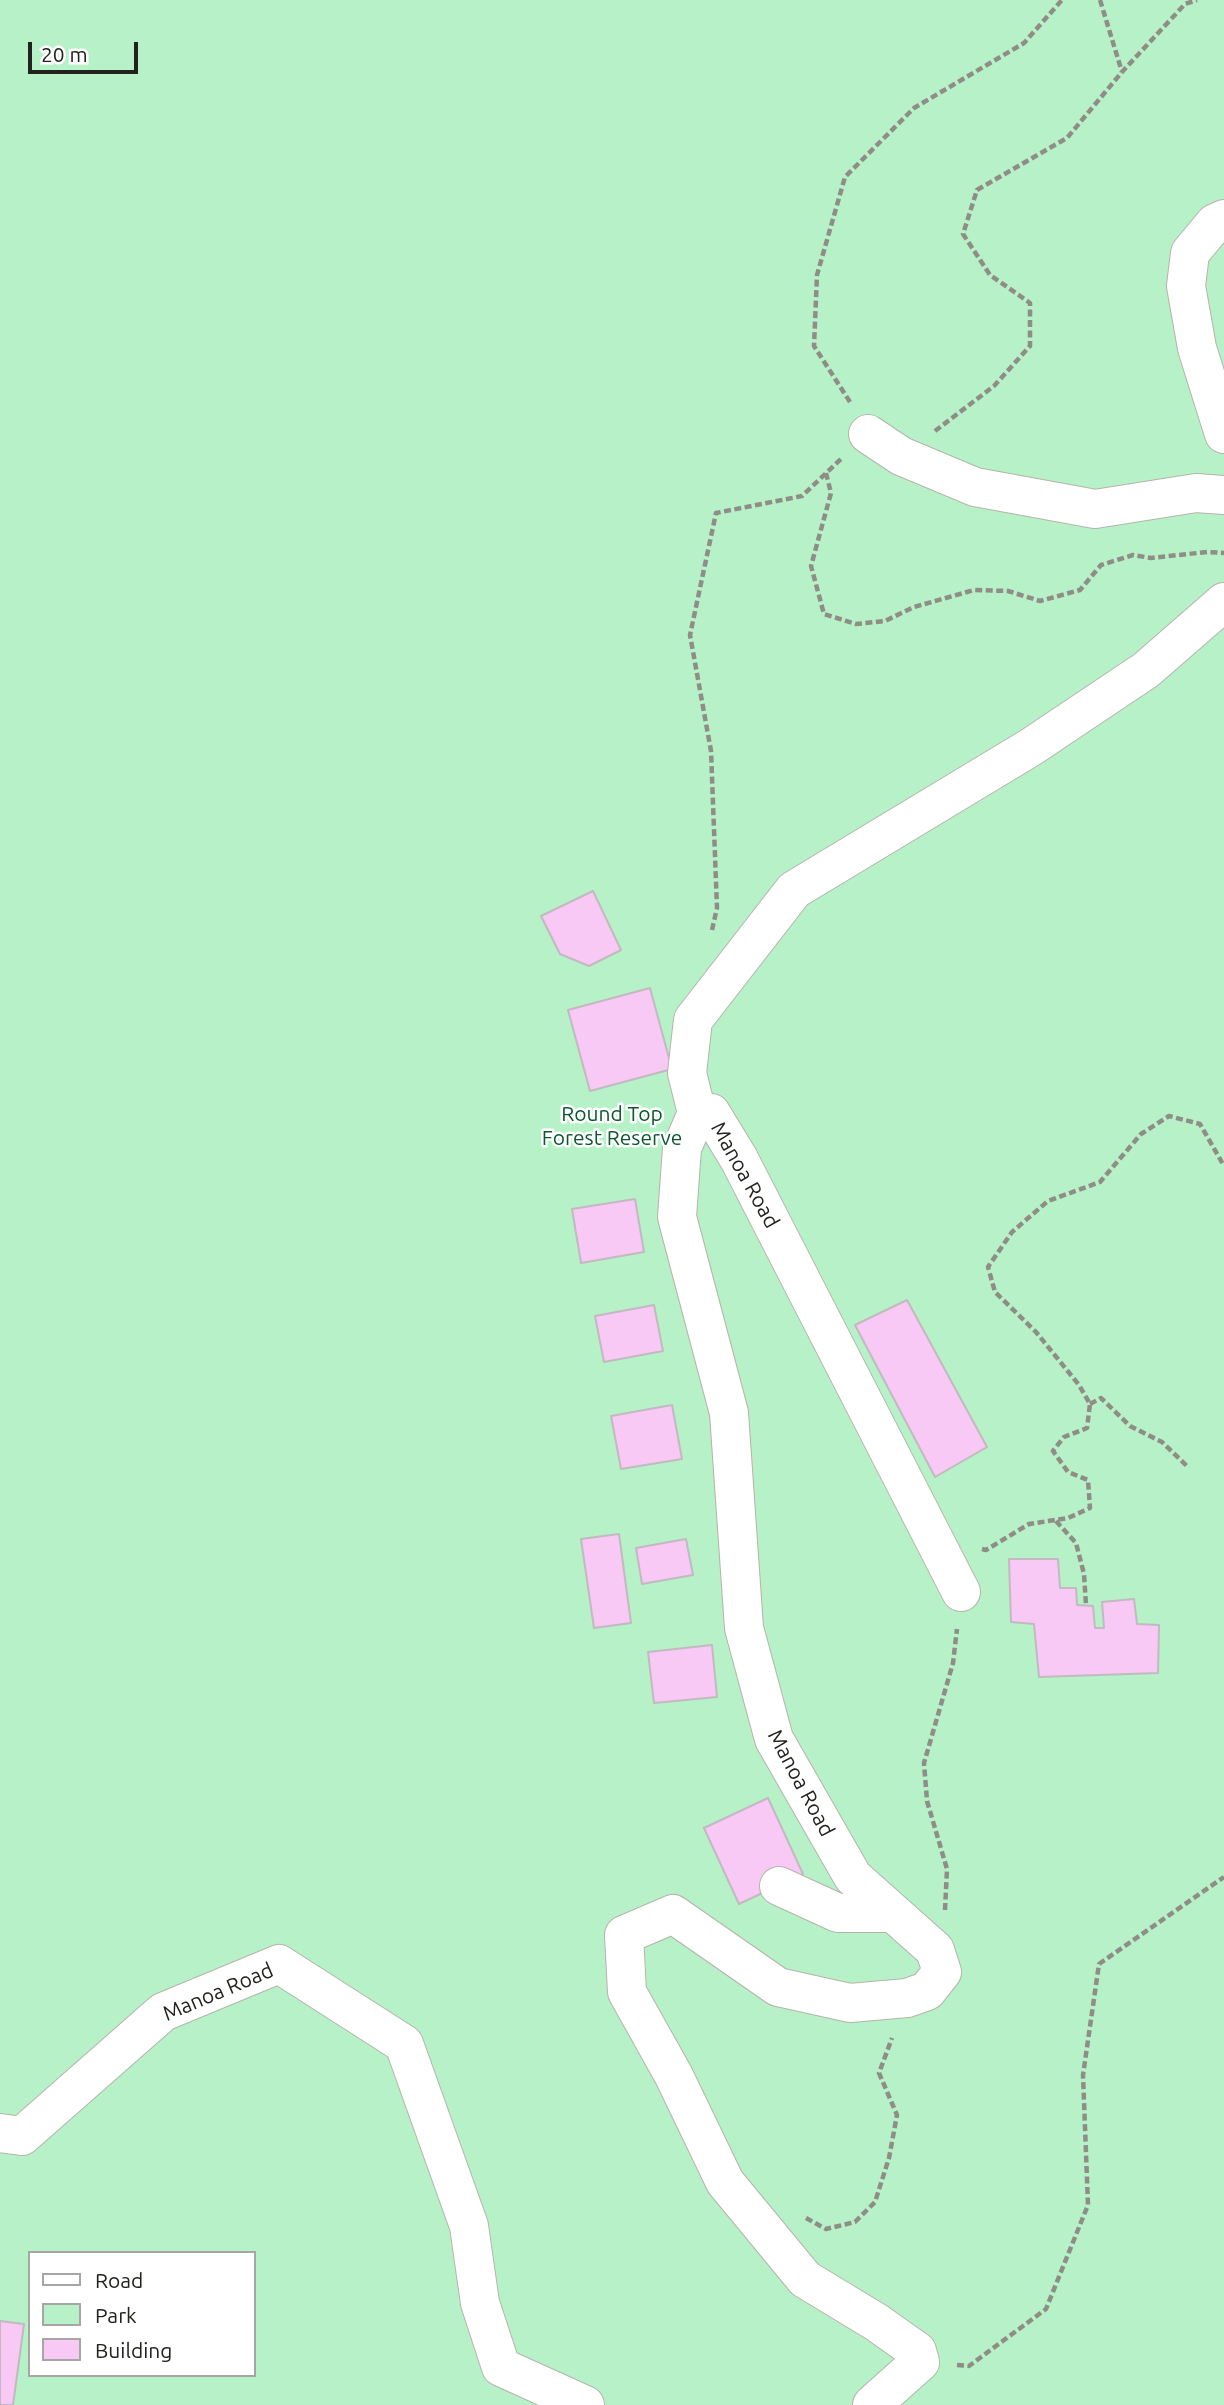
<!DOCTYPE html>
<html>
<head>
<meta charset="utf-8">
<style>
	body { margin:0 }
	#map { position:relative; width:1224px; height:2405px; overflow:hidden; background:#fbf8ec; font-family:Ubuntu,sans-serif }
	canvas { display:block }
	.legend { position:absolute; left:28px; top:2251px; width:228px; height:126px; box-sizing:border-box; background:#fff; border:2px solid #a7a6a5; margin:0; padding:9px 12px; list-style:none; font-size:21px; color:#22211d }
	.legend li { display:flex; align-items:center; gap:14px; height:35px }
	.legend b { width:35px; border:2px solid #a7a6a5 }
	.scale { position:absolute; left:28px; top:42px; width:110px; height:32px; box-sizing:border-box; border:4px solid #22211d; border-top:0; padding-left:9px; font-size:21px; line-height:24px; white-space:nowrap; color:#22211d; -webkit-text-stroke:5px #fff; paint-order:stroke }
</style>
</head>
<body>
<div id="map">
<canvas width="1224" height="2405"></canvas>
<ul class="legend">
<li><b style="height:9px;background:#fff"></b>Road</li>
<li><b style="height:19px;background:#b6f1c8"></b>Park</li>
<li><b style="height:19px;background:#f8c9f4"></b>Building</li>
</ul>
<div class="scale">20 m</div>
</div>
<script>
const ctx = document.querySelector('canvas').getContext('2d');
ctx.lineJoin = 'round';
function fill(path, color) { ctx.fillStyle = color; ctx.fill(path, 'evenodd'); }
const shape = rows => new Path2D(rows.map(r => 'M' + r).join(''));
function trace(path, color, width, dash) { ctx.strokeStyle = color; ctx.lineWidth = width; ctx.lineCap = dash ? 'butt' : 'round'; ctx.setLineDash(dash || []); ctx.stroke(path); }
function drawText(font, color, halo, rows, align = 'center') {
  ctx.font = font + ' Ubuntu,sans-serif'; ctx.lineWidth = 5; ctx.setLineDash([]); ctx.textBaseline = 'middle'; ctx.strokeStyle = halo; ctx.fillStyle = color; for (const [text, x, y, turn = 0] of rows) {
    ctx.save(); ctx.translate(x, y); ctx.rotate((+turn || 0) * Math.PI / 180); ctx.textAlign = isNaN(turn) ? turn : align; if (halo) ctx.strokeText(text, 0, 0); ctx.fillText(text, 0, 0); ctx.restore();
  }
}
fill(shape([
	[0,0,1224,0,1224,2405,0,2405],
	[30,2253,254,2253,254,2375,30,2375]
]), '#b6f1c8');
const building = shape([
	[593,891,621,950,589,966,560,954,541,916,593,891],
	[650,988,672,1069,590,1091,568,1010,650,988],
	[635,1199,644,1252,581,1263,572,1209,635,1199],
	[907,1300,987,1447,935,1477,855,1325,907,1300],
	[654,1305,663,1351,604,1362,595,1316,654,1305],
	[672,1405,682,1459,621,1469,611,1416,672,1405],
	[619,1534,631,1623,594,1628,581,1539,619,1534],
	[686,1539,693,1575,642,1584,636,1548,686,1539],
	[1009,1559,1058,1559,1060,1588,1076,1588,1077,1605,1093,1606,1095,1628,1104,1628,1102,1602,1134,1599,1137,1624,1159,1625,1158,1673,1039,1677,1034,1624,1011,1622,1009,1559],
	[712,1645,717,1697,654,1703,648,1652,712,1645],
	[768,1798,803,1874,739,1904,704,1828,768,1798],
	[0,2321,24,2324,13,2405,0,2405,0,2321]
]);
fill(building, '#f8c9f4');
trace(building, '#c2b9c1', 2);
const minor = shape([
	[1224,219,1215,223,1190,253,1186,286,1197,348,1224,434],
	[868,434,901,456,975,487,1095,509,1196,493,1224,495],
	[697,1113,687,1073,693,1020,794,890,1031,747,1146,670,1224,602],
	[779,1886,838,1913,893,1913],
	[0,2133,22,2136,163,2012,279,1964,404,2044,469,2226,480,2303,501,2367,585,2405],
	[872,2405,920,2362,917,2351,876,2322,805,2279,725,2182,674,2076,627,1992,624,1935,673,1914,778,1987,850,2003,907,1998,927,1991,942,1972,935,1950,853,1877,774,1739,744,1628,729,1413,677,1217,682,1148,697,1113,711,1113,739,1159,961,1592]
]);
trace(minor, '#b6b4a9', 40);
trace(shape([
	[1100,0,1122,72],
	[850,402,814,346,817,275,845,177,914,108,1024,43,1062,0],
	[935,431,994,386,1030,346,1030,303,990,275,963,234,977,190,1067,138,1122,72,1185,4,1197,0],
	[826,473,831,493,811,566,824,614,856,624,885,621,914,607,974,590,1008,591,1040,601,1080,590,1101,565,1133,555,1151,558,1207,552,1224,553],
	[712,930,717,908,711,751,690,635,716,513,802,496,842,458],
	[1090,1404,1101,1398,1130,1426,1162,1442,1189,1468],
	[1056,1521,1076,1543,1084,1574,1086,1605],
	[982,1549,986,1550,1029,1524,1068,1518,1090,1508,1088,1480,1068,1472,1053,1451,1064,1437,1087,1428,1090,1404,1079,1385,1036,1332,995,1292,988,1267,1012,1232,1048,1201,1100,1182,1141,1134,1169,1116,1200,1124,1224,1166],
	[945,1910,947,1869,927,1801,924,1763,953,1663,957,1629],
	[806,2218,826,2229,855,2222,875,2202,889,2158,897,2115,879,2073,892,2038],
	[957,2365,969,2366,1046,2309,1088,2205,1083,2075,1099,1964,1224,1877]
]), '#8f8d85', 4.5, [7, 3.5]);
trace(minor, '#fff', 38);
drawText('21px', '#0b572f', '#fff', [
	["Round Top",612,1114],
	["Forest Reserve",612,1138]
]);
drawText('21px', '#22211d', '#fff', [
	["Manoa Road",745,1175,61],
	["Manoa Road",801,1783,62],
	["Manoa Road",218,1992,-23]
]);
</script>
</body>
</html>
